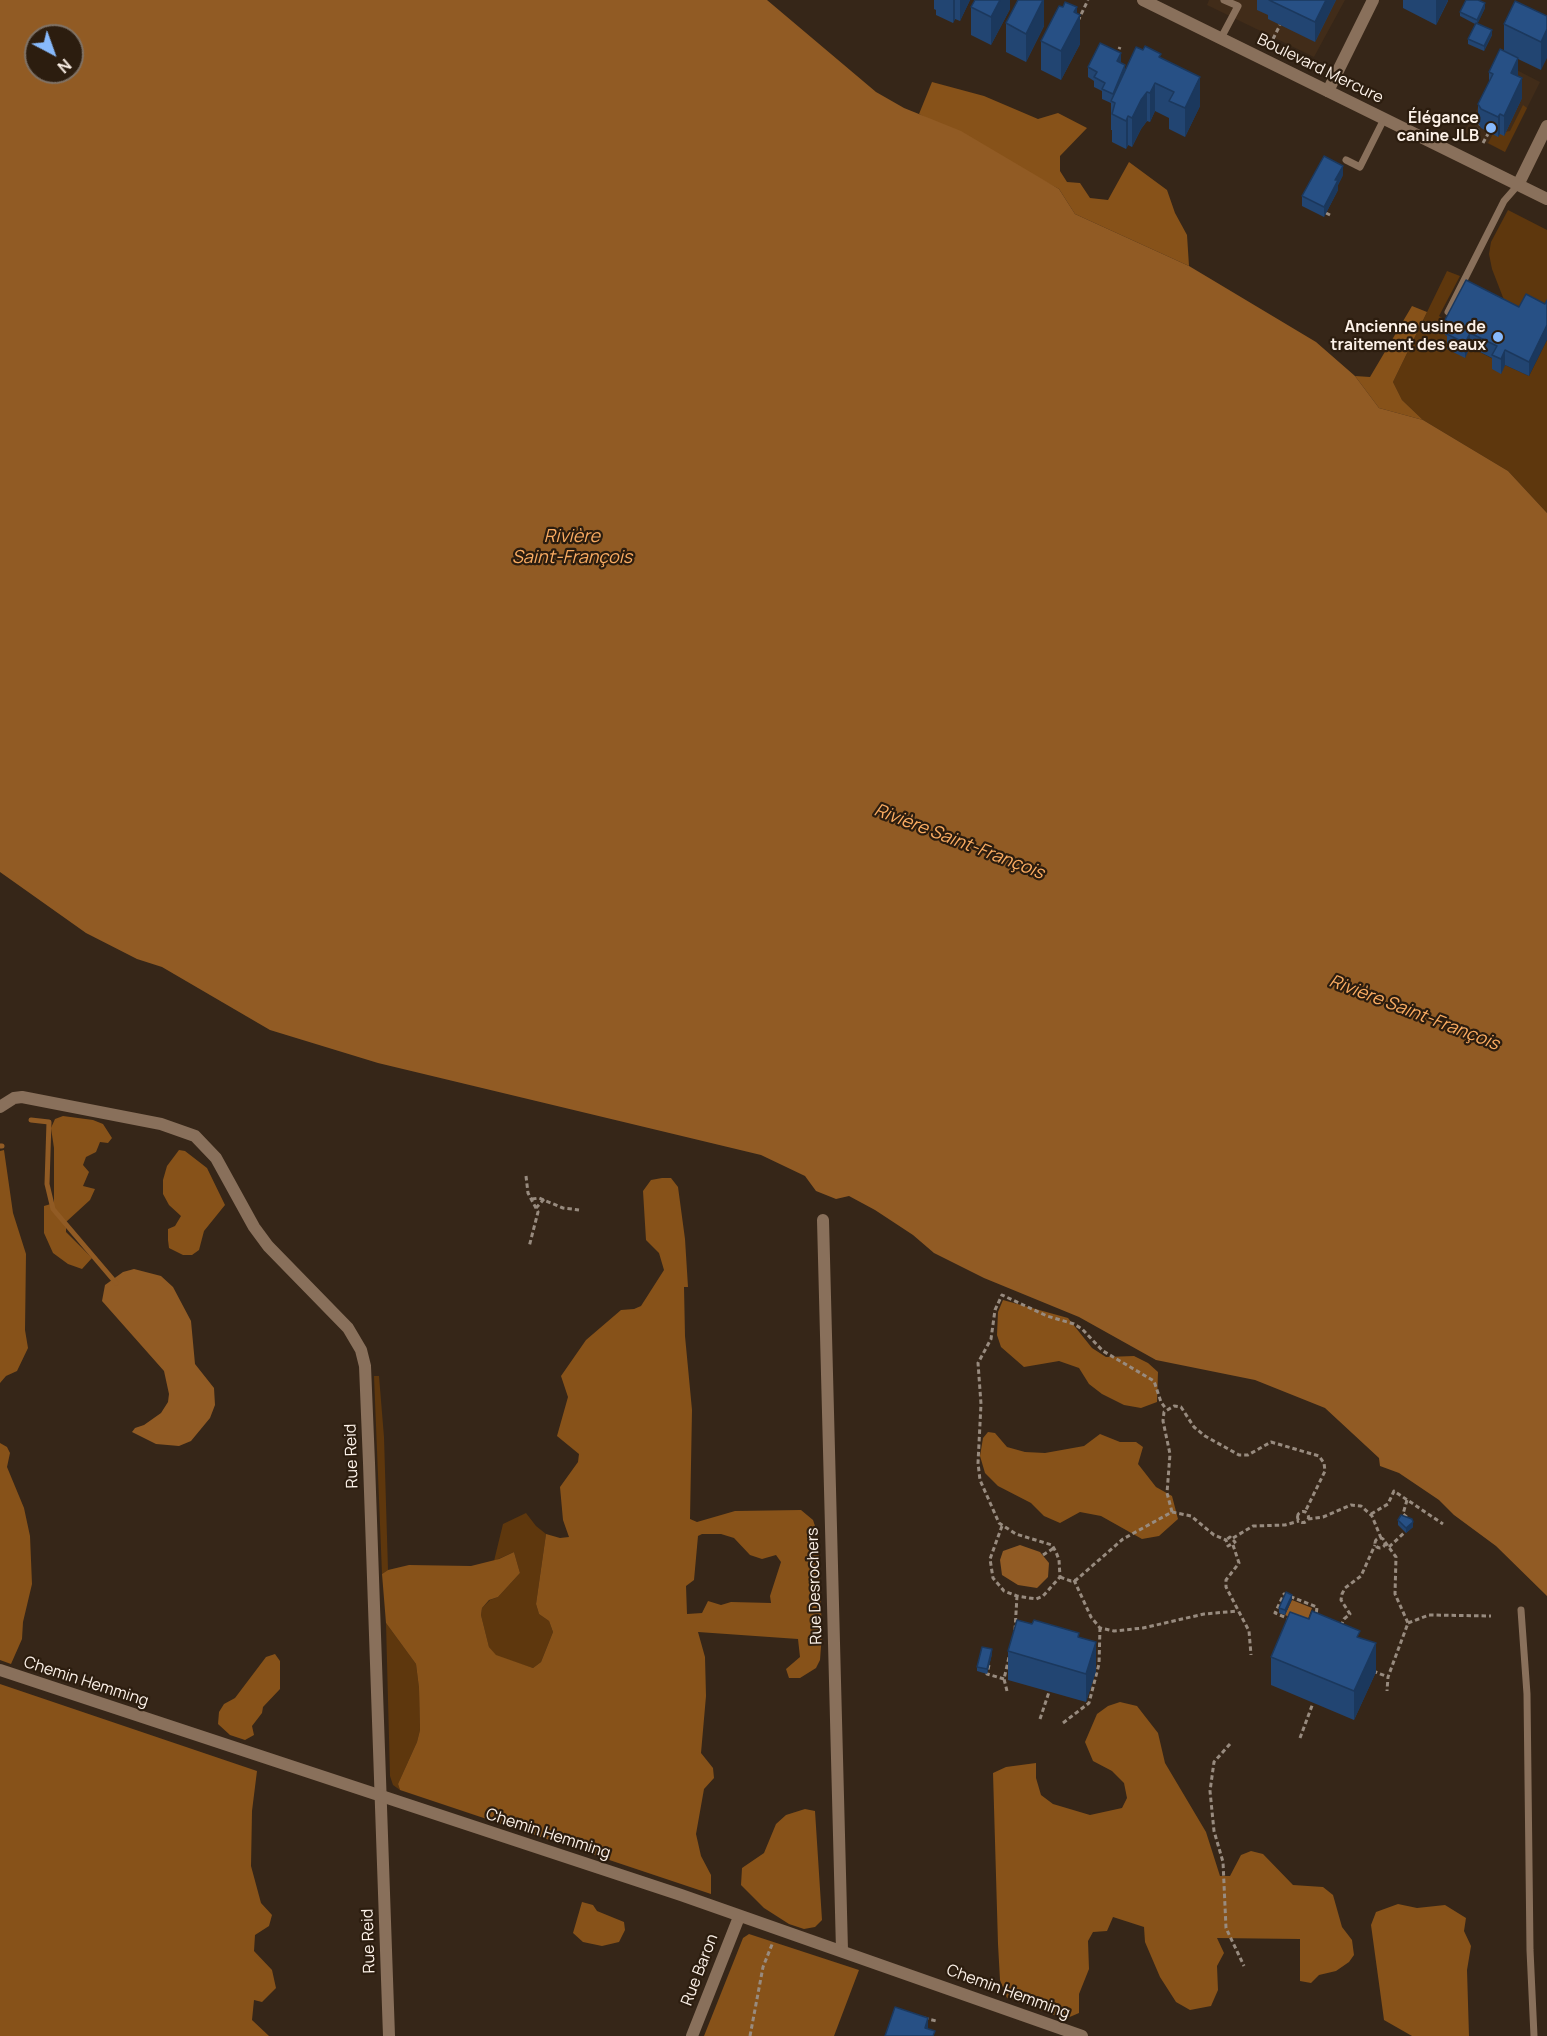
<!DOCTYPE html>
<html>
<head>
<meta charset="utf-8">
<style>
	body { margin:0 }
	#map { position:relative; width:1547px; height:2036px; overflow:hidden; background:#362618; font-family:Manrope,sans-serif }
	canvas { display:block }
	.north { position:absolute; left:24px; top:24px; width:60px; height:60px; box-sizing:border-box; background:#2c1d0f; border:2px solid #7f7266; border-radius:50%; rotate:139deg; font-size:16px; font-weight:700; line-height:24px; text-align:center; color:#fcf1e8 }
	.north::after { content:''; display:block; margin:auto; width:21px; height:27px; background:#88bafc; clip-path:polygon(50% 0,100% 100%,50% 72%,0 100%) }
</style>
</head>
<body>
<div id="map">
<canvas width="1547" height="2036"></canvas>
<div class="north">N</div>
</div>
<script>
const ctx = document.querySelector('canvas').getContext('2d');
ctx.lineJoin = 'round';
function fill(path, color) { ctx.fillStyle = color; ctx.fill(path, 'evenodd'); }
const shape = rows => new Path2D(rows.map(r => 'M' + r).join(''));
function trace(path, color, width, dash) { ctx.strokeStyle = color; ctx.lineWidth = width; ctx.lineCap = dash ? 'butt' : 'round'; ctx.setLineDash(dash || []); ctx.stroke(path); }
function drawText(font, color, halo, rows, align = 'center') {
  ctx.font = font + ' Manrope,sans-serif'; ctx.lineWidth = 4.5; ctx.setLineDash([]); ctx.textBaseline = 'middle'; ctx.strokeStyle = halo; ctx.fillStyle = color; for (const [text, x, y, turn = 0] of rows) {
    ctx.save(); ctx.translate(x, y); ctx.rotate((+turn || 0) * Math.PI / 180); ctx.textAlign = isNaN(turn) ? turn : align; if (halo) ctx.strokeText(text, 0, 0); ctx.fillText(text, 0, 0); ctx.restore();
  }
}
fill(shape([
	[1209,0,1345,0,1314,57,1207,5],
	[1503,63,1540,82,1505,152,1464,132]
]), '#412c19');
fill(shape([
	[1523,105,1527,108,1505,152,1488,143,1493,134,1510,131],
	[1508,210,1547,230,1547,315,1525,311,1504,300,1492,269,1489,254,1491,242],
	[1447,271,1460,276,1439,316,1451,323,1445,335,1452,338,1465,357,1470,347,1497,361,1501,373,1505,365,1529,376,1547,340,1547,513,1508,471,1423,420,1402,400,1393,382],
	[374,1376,379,1376,384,1437,388,1570,382,1574],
	[526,1513,536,1526,546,1534,536,1604,539,1614,549,1621,553,1632,541,1662,533,1668,496,1656,489,1647,481,1615,482,1608,490,1600,498,1597,520,1573,514,1552,494,1561,503,1524],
	[386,1623,416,1664,419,1688,420,1730,417,1742,398,1784,400,1790,393,1785,390,1776]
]), '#5e370d');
fill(shape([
	[932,82,984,96,1038,119,1058,113,1087,128,1060,156,1060,171,1067,182,1080,183,1090,198,1108,200,1129,162,1167,190,1175,213,1187,235,1189,266,1075,214,1059,189,919,114],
	[1412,306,1427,312,1393,382,1402,400,1423,420,1379,408,1355,376,1370,377],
	[63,1116,93,1120,103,1124,112,1138,108,1143,100,1142,96,1152,86,1157,83,1165,89,1172,83,1186,95,1189,90,1200,66,1222,66,1232,92,1258,82,1269,68,1264,53,1253,44,1233,44,1206,54,1203,54,1148,51,1128,55,1119],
	[4,1150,13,1213,26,1254,25,1330,28,1348,17,1371,6,1376,0,1383,0,1151],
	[179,1150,185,1151,207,1168,225,1205,204,1231,199,1250,192,1255,183,1255,169,1248,168,1240,168,1229,175,1226,181,1216,169,1205,163,1194,163,1180,167,1166],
	[662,1178,671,1178,678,1187,685,1239,688,1287,684,1287,685,1336,692,1410,690,1519,697,1522,735,1511,801,1510,813,1520,818,1535,822,1633,820,1660,816,1668,800,1678,789,1678,786,1669,800,1657,798,1639,698,1632,705,1657,706,1696,701,1753,713,1768,714,1778,704,1789,696,1834,701,1856,711,1875,711,1894,400,1790,398,1784,417,1742,420,1730,419,1688,416,1664,386,1623,382,1574,388,1570,409,1565,471,1566,499,1559,514,1552,520,1573,498,1597,489,1600,482,1608,481,1615,489,1647,496,1655,533,1668,541,1662,553,1632,549,1621,539,1614,536,1604,546,1534,560,1538,569,1537,563,1520,560,1487,578,1462,579,1454,557,1436,568,1397,561,1376,586,1340,621,1310,634,1309,641,1306,664,1270,659,1253,646,1240,643,1191,651,1180],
	[702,1534,721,1534,734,1538,750,1555,762,1559,776,1555,781,1562,770,1596,771,1603,731,1602,721,1605,708,1601,702,1613,687,1614,686,1586,694,1580,698,1536],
	[1003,1300,1068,1318,1092,1348,1106,1357,1134,1356,1148,1363,1158,1372,1157,1402,1141,1408,1124,1405,1102,1394,1089,1384,1079,1368,1059,1361,1024,1367,1001,1347,997,1335,998,1312],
	[988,1432,995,1433,1007,1447,1025,1452,1045,1453,1084,1446,1100,1434,1120,1442,1136,1442,1143,1447,1138,1464,1156,1487,1172,1496,1178,1519,1159,1536,1142,1539,1101,1516,1080,1512,1060,1523,1044,1516,1031,1503,998,1486,985,1473,980,1456,983,1438],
	[0,1443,7,1447,10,1453,7,1467,24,1508,30,1536,32,1584,23,1622,22,1639,11,1664,0,1660],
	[275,1654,280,1661,280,1689,263,1707,262,1713,252,1726,254,1735,245,1740,230,1735,218,1724,219,1712,224,1704,235,1698,266,1657],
	[0,1684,257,1771,252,1811,251,1866,261,1903,272,1915,269,1926,255,1935,254,1951,272,1970,276,1988,262,2002,254,2000,252,2020,269,2036,0,2036],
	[1120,1702,1137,1706,1158,1733,1165,1763,1206,1832,1220,1876,1230,1876,1241,1855,1251,1851,1263,1854,1293,1885,1323,1887,1333,1895,1342,1927,1352,1940,1354,1955,1349,1962,1336,1971,1319,1975,1311,1983,1300,1981,1300,1939,1217,1938,1224,1953,1217,1966,1218,1990,1211,2006,1190,2010,1176,2002,1160,1977,1145,1942,1144,1927,1113,1917,1107,1931,1093,1932,1088,1941,1089,1969,1079,1994,1079,2013,1065,2019,1007,1998,1000,1980,998,1944,993,1773,1006,1767,1036,1763,1036,1778,1041,1795,1053,1804,1090,1815,1122,1808,1127,1798,1124,1783,1112,1771,1093,1761,1085,1742,1097,1714,1108,1706],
	[805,1809,815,1811,822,1920,815,1927,804,1929,789,1924,764,1908,741,1885,742,1868,764,1853,776,1824,786,1815],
	[582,1902,593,1905,597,1911,624,1922,625,1930,619,1942,602,1946,583,1942,573,1933],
	[1398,1904,1417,1908,1445,1905,1466,1918,1464,1931,1471,1946,1467,1970,1469,2036,1412,2036,1384,2020,1371,1925,1376,1912],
	[749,1934,859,1970,834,2036,704,2036,743,1938]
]), '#875219');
fill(shape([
	[0,0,767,0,876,92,904,108,961,131,1059,189,1075,214,1189,266,1316,342,1355,376,1379,408,1423,420,1508,471,1547,513,1547,1596,1496,1546,1454,1515,1439,1500,1399,1473,1380,1466,1379,1458,1325,1408,1255,1380,1156,1360,1079,1317,984,1278,934,1253,913,1235,875,1210,849,1196,836,1199,816,1191,805,1176,761,1155,378,1063,270,1030,162,967,137,959,86,933,0,872],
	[36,36,72,36,72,72,36,72],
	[134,1269,161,1276,173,1287,191,1321,195,1364,214,1388,215,1405,210,1418,191,1441,179,1446,156,1444,132,1432,135,1428,144,1425,161,1413,168,1402,169,1394,164,1371,102,1301,105,1285,123,1272],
	[1020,1545,1040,1552,1049,1563,1048,1577,1037,1588,1018,1585,1002,1575,1000,1560,1003,1551],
	[1292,1600,1312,1608,1306,1624,1285,1615]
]), '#915b24');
trace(shape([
	[31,1120,49,1122,47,1184,53,1209,116,1283],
	[0,1146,2,1146]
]), '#915b24', 5);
trace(shape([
	[1078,21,1088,0],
	[1273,39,1280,25],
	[1116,56,1120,47],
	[1473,139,1480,125],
	[1483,143,1489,132],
	[1326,213,1332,216],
	[526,1176,528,1193,538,1212,529,1247],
	[532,1199,539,1198,563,1208,579,1210],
	[536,1208,544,1199],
	[1407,1500,1403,1514,1408,1518],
	'1297.5 1517a5.5 5.5 0 1 1 11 0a5.5 5.5 0 1 1-11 0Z',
	[1172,1512,1167,1493,1170,1454,1163,1421,1164,1412,1174,1406,1181,1407,1194,1427,1205,1436,1239,1455,1248,1455,1271,1442,1319,1456,1324,1463,1325,1471,1305,1512],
	[1371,1514,1388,1504,1394,1491,1443,1524],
	[1308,1519,1323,1517,1351,1505,1361,1506,1372,1516,1381,1538],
	[1002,1526,990,1559,993,1578,1004,1591,1017,1596,1036,1599,1043,1596,1060,1577,1059,1560,1056,1552,1052,1545,1016,1534,999,1523,980,1480,978,1463,981,1404,978,1363,991,1339,995,1310,1002,1295,1047,1316,1074,1324,1082,1329,1103,1351,1154,1381,1161,1402,1166,1409],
	'1375 1543a5 5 0 1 1 10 0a5 5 0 1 1-10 0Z',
	[1233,1538,1253,1526,1285,1525,1299,1521],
	[1385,1542,1396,1557,1395,1594,1408,1623,1388,1677,1387,1691],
	[1233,1545,1239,1563,1226,1580,1226,1587,1249,1631,1251,1655],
	[1389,1547,1405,1532],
	[1043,1555,1054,1548],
	[1060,1577,1071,1581,1076,1580,1123,1539,1172,1512,1191,1516,1214,1535,1226,1540,1228,1546,1235,1542,1230,1537,1226,1540],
	[1074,1580,1091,1617,1100,1628,1114,1631,1143,1628,1204,1614,1238,1611],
	[1291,1620,1275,1613,1284,1594,1317,1607,1316,1616],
	[1408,1623,1429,1615,1491,1616],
	[1341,1626,1344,1619,1350,1614,1341,1600,1342,1594,1345,1588,1361,1576,1375,1545],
	[1015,1630,1017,1596],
	[989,1665,987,1674,1004,1679],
	[1373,1671,1388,1677],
	[1007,1691,1004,1679,1009,1657],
	[1040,1719,1049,1692],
	[1063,1723,1089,1703,1099,1664,1100,1628],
	[1300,1738,1313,1703],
	[1230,1744,1214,1762,1210,1791,1214,1831,1223,1862,1226,1928,1244,1966],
	[924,2018,936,2021],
	[750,2036,763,1967,773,1942]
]), '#988b7f', 3, [4.5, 3]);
trace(shape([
	[1221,38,1238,6,1224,0],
	[1346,160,1360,167,1384,119],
	[1448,312,1504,201,1518,185],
	[1521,1610,1527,1694,1530,1950,1534,2036]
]), '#89705b', 7);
trace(shape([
	[1328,91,1373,0],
	[1518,185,1547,126],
	[0,1107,14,1098,22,1097,161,1124,195,1136,216,1158,254,1227,268,1246,348,1328,361,1350,365,1366,369,1463,389,2036],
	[823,1220,842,1950],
	[692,2036,739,1917]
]), '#89705b', 12);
trace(shape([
	[1143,0,1547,199],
	[0,1670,681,1895,1082,2036]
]), '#89705b', 12);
fill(shape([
	[934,0,970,0,960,21,955,19,953,23,936,15,936,10,934,9],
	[1010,0,1010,9,991,45,971,35,971,7],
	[1044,0,1044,26,1026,62,1006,52,1006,23],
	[1257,0,1336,0,1315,42,1268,19,1268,15,1257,10],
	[1403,0,1448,0,1448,1,1436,25,1403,8],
	[1485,8,1477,24,1492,35,1484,51,1468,44,1468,39,1475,24,1460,16,1460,12],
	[1077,14,1080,44,1061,80,1041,70,1041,41],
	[1547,16,1541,70,1518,59,1518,76,1522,98,1504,136,1500,134,1498,137,1481,128,1478,123,1478,104,1489,82,1489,72,1504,51,1504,24],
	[1161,58,1200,106,1185,137,1169,129,1169,118,1155,111,1150,122,1147,121,1141,129,1132,147,1128,145,1126,149,1112,142,1112,130,1111,130,1111,103,1102,99,1102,91,1094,87,1094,81,1088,77,1088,67,1121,63,1125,70],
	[1343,175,1338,185,1338,190,1324,217,1302,206,1302,196],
	[1545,304,1529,376,1505,365,1501,374,1492,369,1492,358,1470,347,1465,358,1447,349,1447,336,1445,335,1445,320,1519,307],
	[1398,1520,1413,1527,1406,1533,1398,1525],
	[1292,1599,1285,1615,1279,1613,1279,1608],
	[1309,1619,1360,1638,1376,1672,1354,1720,1271,1685,1271,1657],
	[1079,1637,1096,1671,1086,1702,1008,1680,1008,1651],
	[992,1654,987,1674,977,1671,977,1667]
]), '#224572');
fill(shape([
	[953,0,955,0,955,19,953,23],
	[960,0,970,0,960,21],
	[1000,0,1010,0,1010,9,991,45,991,17],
	[1043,0,1044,0,1044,26,1026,62,1026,34],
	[1326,0,1336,0,1315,42,1315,22],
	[1436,0,1448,0,1436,25],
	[1485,3,1485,8,1477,25,1477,20],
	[1077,7,1077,20,1080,15,1080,44,1061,80,1061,51,1074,12],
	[1547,29,1547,58,1541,70,1541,42],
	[1492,30,1492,35,1484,51,1484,46],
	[1121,53,1121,63,1117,61],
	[1518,58,1518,78,1511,73],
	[1125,65,1125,75,1113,102,1113,94],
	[1200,77,1200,106,1185,137,1185,108],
	[1522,78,1522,98,1504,136,1504,116],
	[1155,83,1155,111,1150,122,1150,93],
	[1147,92,1147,121,1141,129,1132,147,1132,118,1141,100],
	[1500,114,1500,134,1498,137,1498,117],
	[1128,116,1128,145,1126,149,1126,121],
	[1343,166,1343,175,1338,185,1338,190,1324,217,1324,207,1335,180],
	[1547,325,1547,340,1529,376,1529,362],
	[1470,333,1470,347,1465,358,1465,343],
	[1505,350,1505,365,1501,374,1501,359],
	[1413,1522,1413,1527,1406,1533,1406,1528],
	[1292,1595,1292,1599,1285,1615,1285,1610],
	[1096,1642,1096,1671,1086,1702,1086,1674],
	[1376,1643,1376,1672,1354,1720,1354,1691],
	[992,1649,992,1654,987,1674,987,1669],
	[928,2018,928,2028,925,2036,925,2028]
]), '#1b385d');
const building = shape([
	[975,0,1000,0,991,17,971,7,975,0],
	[1018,0,1043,0,1026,34,1006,23,1018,0],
	[1269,0,1326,0,1315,22,1269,0],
	[1466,0,1478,0,1485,3,1477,20,1460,12,1466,0],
	[1515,1,1547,16,1547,29,1541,42,1504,24,1515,1],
	[1065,2,1077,7,1074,12,1080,15,1061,51,1041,41,1059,6,1063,7,1065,2],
	[1476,23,1492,30,1484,46,1468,39,1476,23],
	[1100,43,1121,53,1117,61,1125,65,1113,94,1102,89,1105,83,1094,77,1097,72,1088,67,1100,43],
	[1145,46,1161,54,1159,57,1200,77,1185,108,1169,101,1174,92,1155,83,1150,93,1147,92,1141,100,1132,118,1128,116,1126,121,1112,114,1115,103,1111,101,1136,47,1143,50,1145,46],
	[1500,49,1518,58,1511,73,1522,78,1504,116,1500,114,1498,117,1481,109,1478,104,1493,74,1489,72,1500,49],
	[1324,156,1343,166,1335,180,1338,180,1324,207,1302,196,1324,156],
	[1466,280,1519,307,1526,294,1545,304,1547,300,1547,325,1529,362,1505,350,1501,359,1492,355,1497,346,1470,333,1465,343,1447,334,1452,324,1445,320,1466,280],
	[1401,1515,1412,1519,1413,1522,1406,1528,1398,1520,1401,1515],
	[1286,1592,1292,1595,1285,1610,1279,1608,1286,1592],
	[1312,1611,1360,1631,1357,1637,1376,1643,1354,1691,1271,1657,1290,1612,1309,1619,1312,1611],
	[1017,1620,1032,1624,1034,1620,1079,1633,1078,1637,1096,1642,1086,1674,1008,1651,1017,1620],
	[982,1647,992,1649,987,1669,977,1667,982,1647],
	[895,2007,928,2018,925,2028,935,2031,933,2036,885,2036,895,2007]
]);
fill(building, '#275085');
trace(building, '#1b385d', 1.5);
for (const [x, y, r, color] of [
	[1491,128,6,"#88bafc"],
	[1498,337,6,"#88bafc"]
]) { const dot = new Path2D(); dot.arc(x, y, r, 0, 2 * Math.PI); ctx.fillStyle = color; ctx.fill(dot); trace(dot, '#2c1d0f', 2); }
drawText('16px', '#fcf1e8', '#2c1d0f', [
	["Boulevard Mercure",1320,69,26],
	["Rue Reid",352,1456,-92],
	["Rue Desrochers",815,1586,-92],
	["Chemin Hemming",86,1682,18],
	["Chemin Hemming",548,1834,18],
	["Rue Reid",369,1941,-92],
	["Rue Baron",700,1970,-69],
	["Chemin Hemming",1008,1992,20]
]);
drawText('bold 16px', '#fcf1e8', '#2c1d0f', [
	["Élégance",1479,119],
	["canine JLB",1479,137],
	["Ancienne usine de",1486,328],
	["traitement des eaux",1486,346]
], 'right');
drawText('italic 18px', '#faac62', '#2c1d0f', [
	["Rivière",572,537],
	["Saint-François",572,558],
	["Rivière Saint-François",959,842,21],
	["Rivière Saint-François",1414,1013,21]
]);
</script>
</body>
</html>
